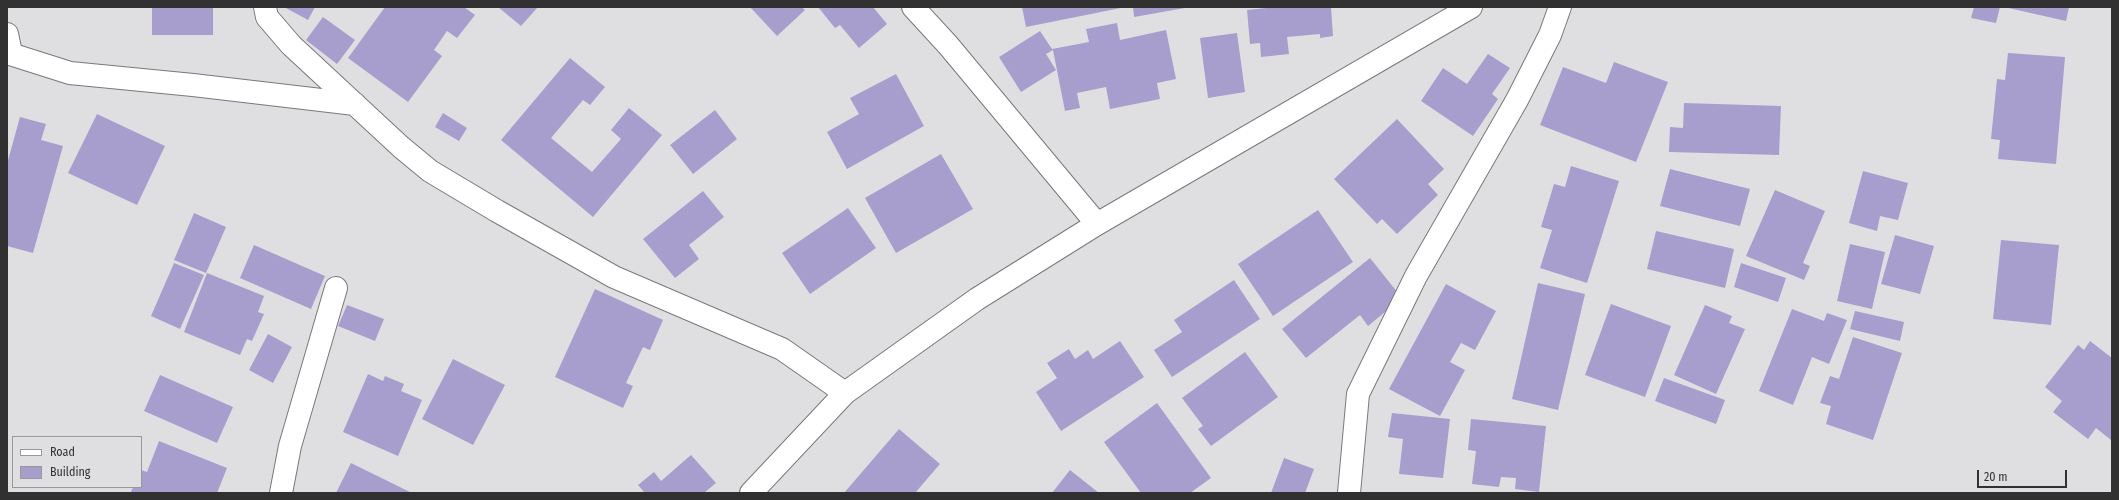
<!DOCTYPE html>
<html>
<head>
<meta charset="utf-8">
<style>
	body { margin:0 }
	#map { position:relative; width:2119px; height:500px; overflow:hidden; background:#dfdfe2; font-family:"Fira Sans Condensed",sans-serif }
	canvas { display:block }
	.frame { position:absolute; inset:0; border:8px solid #313132; pointer-events:none }
	.legend { position:absolute; left:12px; top:436px; width:130px; height:52px; box-sizing:border-box; background:#dfdfe2; border:1px solid #99999c; margin:0; padding:5px 7px; list-style:none; font-size:12px; color:#313132 }
	.legend li { display:flex; align-items:center; gap:8px; height:20px }
	.legend b { width:20px; border:1px solid #99999c }
	.scale { position:absolute; left:1977px; top:470px; width:90px; height:18px; box-sizing:border-box; border:2px solid #313132; border-top:0; padding-left:5px; font-size:12px; line-height:14px; white-space:nowrap; color:#313132; -webkit-text-stroke:3px #dfdfe2; paint-order:stroke }
</style>
</head>
<body>
<div id="map">
<canvas width="2119" height="500"></canvas>
<div class="frame"></div>
<ul class="legend">
<li><b style="height:5px;background:#fff"></b>Road</li>
<li><b style="height:11px;background:#a89ece"></b>Building</li>
</ul>
<div class="scale">20 m</div>
</div>
<script>
const ctx = document.querySelector('canvas').getContext('2d');
ctx.lineJoin = 'round';
function fill(path, color) { ctx.fillStyle = color; ctx.fill(path, 'evenodd'); }
const shape = rows => new Path2D(rows.map(r => 'M' + r).join(''));
function trace(path, color, width, dash) { ctx.strokeStyle = color; ctx.lineWidth = width; ctx.lineCap = dash ? 'butt' : 'round'; ctx.setLineDash(dash || []); ctx.stroke(path); }
fill(shape([
	[152,7,213,7,213,35,152,35],
	[284,7,315,7,308,20],
	[385,7,464,7,475,15,457,38,447,31,434,50,442,56,408,102,348,58],
	[498,7,538,7,521,26],
	[750,7,802,7,805,10,777,36],
	[818,7,873,7,887,24,859,48,840,25,835,28],
	[1022,7,1121,7,1121,8,1026,27],
	[1133,7,1185,7,1185,8,1134,17],
	[1276,7,1331,7,1333,36,1320,38,1320,34,1287,37,1289,54,1261,57,1260,43,1250,44,1247,10],
	[1974,7,2000,7,1996,23,1971,18],
	[2004,7,2069,7,2066,21],
	[323,17,355,40,337,64,306,40],
	[1117,23,1120,40,1166,30,1176,79,1157,83,1160,99,1110,109,1106,87,1077,93,1080,108,1065,111,1053,50,1046,54,1056,70,1021,92,999,57,1040,31,1052,49,1089,42,1086,29],
	[1237,33,1245,92,1208,98,1200,38],
	[2008,53,2065,57,2056,164,1998,159,2000,140,1991,139,1997,79,2005,80],
	[1488,54,1510,68,1492,94,1498,99,1473,136,1421,101,1443,68,1467,84],
	[570,58,605,87,590,105,583,100,551,138,592,172,621,139,611,130,629,108,662,135,593,217,501,140],
	[1614,62,1668,82,1636,162,1540,125,1563,67,1606,83],
	[896,74,924,126,847,169,827,132,859,114,850,98],
	[1684,103,1781,106,1779,155,1669,152,1670,127,1683,128],
	[715,110,737,139,693,174,670,145],
	[443,113,467,128,459,141,435,127],
	[97,114,165,146,137,205,68,173],
	[20,117,46,124,41,140,63,146,33,253,7,246,7,164],
	[1397,119,1444,169,1428,184,1438,195,1397,234,1382,219,1377,224,1334,179],
	[941,154,973,209,896,253,865,198],
	[1571,166,1619,181,1587,283,1540,268,1552,230,1541,227,1554,184,1565,187],
	[1670,169,1750,189,1740,226,1660,206],
	[1863,171,1908,183,1898,220,1880,216,1877,231,1849,223],
	[1775,190,1825,211,1803,263,1810,266,1804,280,1746,256],
	[703,191,724,217,689,245,699,259,675,278,643,239],
	[848,208,876,248,810,294,782,253],
	[1318,210,1353,262,1273,316,1238,264],
	[194,213,226,227,206,273,174,260],
	[1656,231,1734,249,1725,288,1647,269],
	[1895,235,1934,246,1920,294,1881,284],
	[2001,240,2059,245,2051,325,1993,319],
	[1850,244,1885,252,1872,309,1837,301],
	[254,245,325,276,311,309,240,278],
	[1370,258,1402,298,1368,326,1360,315,1306,358,1282,329],
	[174,263,204,275,180,329,151,316],
	[1741,263,1786,278,1778,302,1734,287],
	[207,273,264,296,258,312,264,314,252,341,247,339,240,355,184,332],
	[1234,280,1260,319,1172,377,1154,350,1182,332,1174,320],
	[1538,283,1585,294,1558,410,1512,399],
	[1446,284,1496,311,1475,350,1461,343,1450,362,1465,370,1440,416,1389,389],
	[595,289,663,320,650,350,643,347,626,383,633,386,623,408,555,377],
	[1611,304,1671,326,1645,397,1585,375],
	[347,305,384,319,375,341,338,326],
	[1705,305,1732,316,1729,323,1745,329,1716,394,1674,375],
	[1792,309,1824,321,1827,313,1847,320,1829,364,1812,357,1793,405,1759,391],
	[1855,311,1904,322,1900,341,1850,329],
	[268,334,292,347,273,383,249,370],
	[1853,337,1902,353,1873,440,1826,424,1831,406,1820,403,1830,376,1839,379],
	[1120,341,1144,377,1061,431,1036,392,1057,378,1047,363,1069,349,1075,359,1088,350,1093,359],
	[2090,341,2112,358,2111,440,2096,428,2088,439,2053,412,2062,401,2045,387,2078,345,2084,350],
	[1245,352,1278,397,1211,446,1198,429,1203,426,1182,398],
	[453,359,505,385,473,445,422,419],
	[368,374,383,381,385,376,404,384,401,391,422,400,398,456,343,432],
	[160,375,233,407,217,443,144,411],
	[1664,378,1725,400,1716,424,1655,401],
	[1157,403,1211,478,1190,493,1141,493,1104,442],
	[1392,413,1450,419,1443,478,1399,474,1403,439,1388,437],
	[1471,419,1546,426,1539,492,1515,489,1516,478,1501,477,1499,487,1472,484,1476,451,1468,450],
	[899,429,940,464,915,493,844,493],
	[159,441,227,468,217,493,131,492,133,487,141,487,141,470,147,472],
	[691,455,716,483,704,493,645,493,638,485,654,472,661,481],
	[1284,458,1314,469,1305,493,1271,493],
	[351,463,412,493,336,493],
	[1070,470,1099,493,1052,493]
]), '#a89ece');
const minor = shape([
	[265,7,267,17,291,45,401,147,430,171,497,211,614,277,782,349,845,393],
	[913,7,948,45,1097,224],
	[7,34,11,53],
	[7,53,70,73,193,85,355,104],
	[281,493,290,446,336,288],
	[751,493,845,393,977,299,1097,224,1471,7],
	[1349,493,1358,394,1416,276,1517,100,1550,35,1560,7]
]);
trace(minor, '#79787b', 24);
trace(minor, '#fff', 22);
</script>
</body>
</html>
